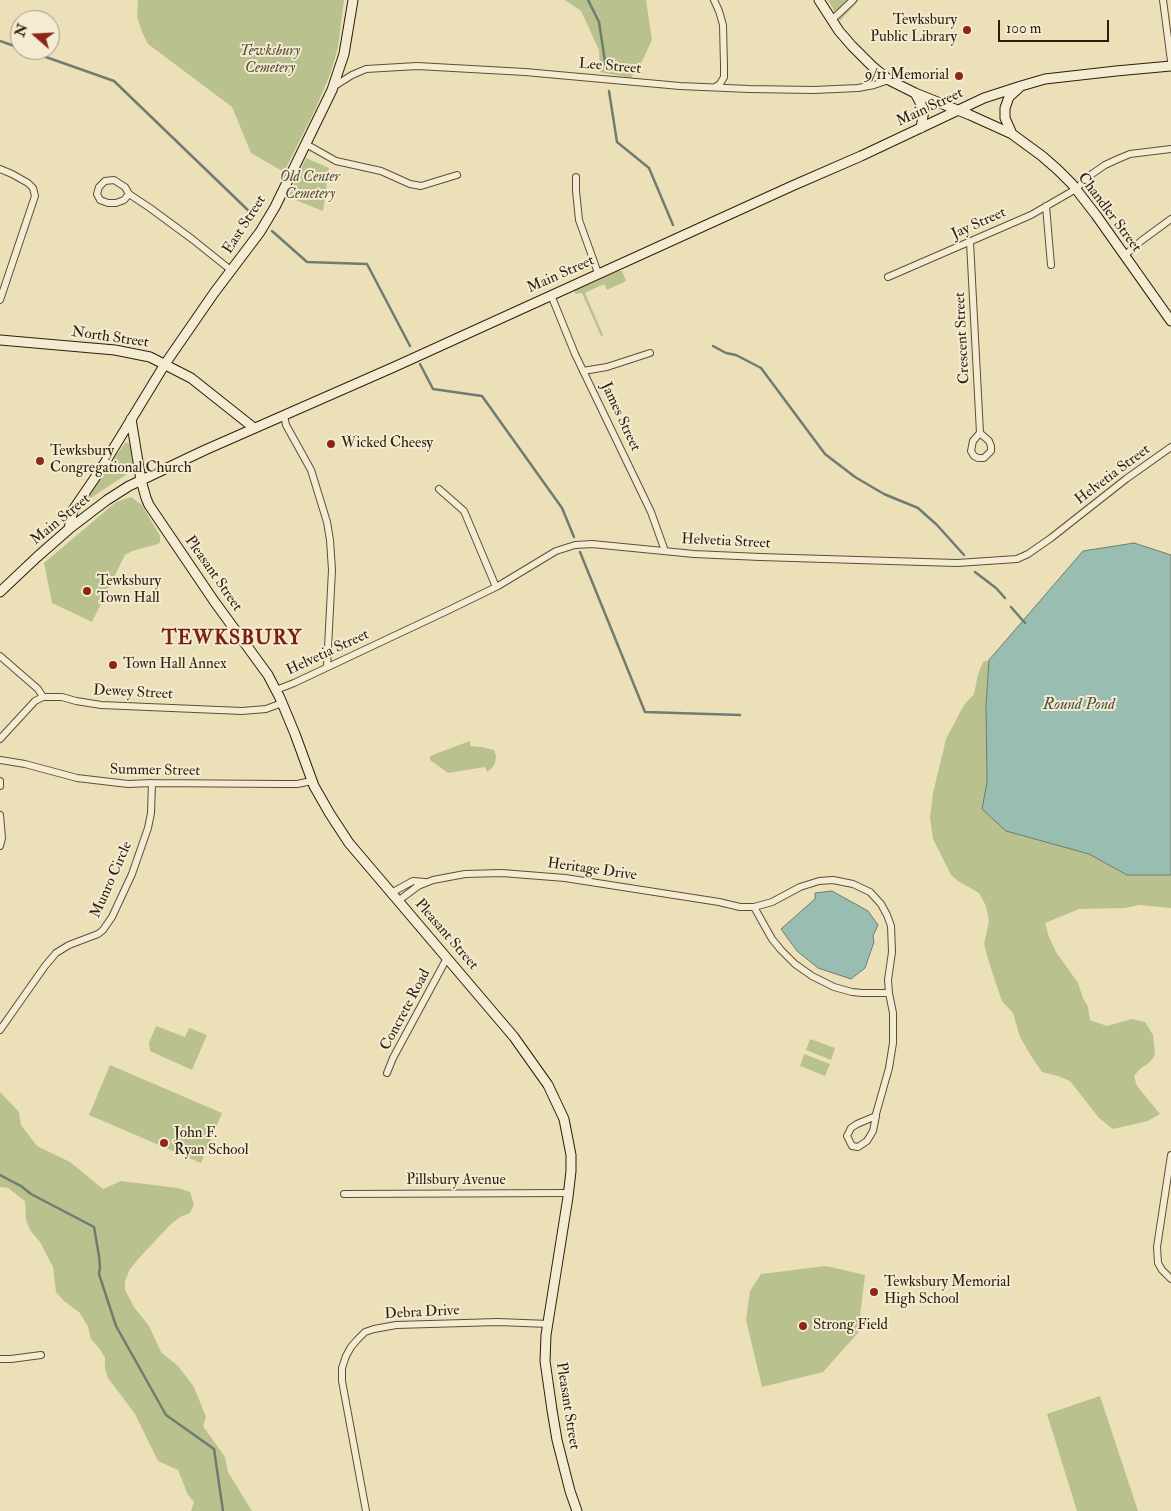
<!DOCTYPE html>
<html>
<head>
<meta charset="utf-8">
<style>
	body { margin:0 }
	#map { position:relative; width:1171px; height:1511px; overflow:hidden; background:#ece0b9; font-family:"IM FELL Double Pica",serif }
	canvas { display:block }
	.north { position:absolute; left:10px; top:10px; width:50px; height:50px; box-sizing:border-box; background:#f3ebd2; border:1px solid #a49984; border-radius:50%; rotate:289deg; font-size:14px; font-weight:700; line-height:20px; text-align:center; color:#2d1d0e }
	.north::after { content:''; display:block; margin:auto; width:18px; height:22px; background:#8f2418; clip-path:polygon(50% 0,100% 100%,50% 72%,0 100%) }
	.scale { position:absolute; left:998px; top:20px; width:111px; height:22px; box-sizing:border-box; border:2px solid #2d1d0e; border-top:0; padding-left:6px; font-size:15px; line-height:18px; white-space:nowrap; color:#2d1d0e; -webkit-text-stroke:4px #f3ebd2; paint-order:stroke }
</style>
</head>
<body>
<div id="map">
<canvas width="1171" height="1511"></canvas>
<div class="north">N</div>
<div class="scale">100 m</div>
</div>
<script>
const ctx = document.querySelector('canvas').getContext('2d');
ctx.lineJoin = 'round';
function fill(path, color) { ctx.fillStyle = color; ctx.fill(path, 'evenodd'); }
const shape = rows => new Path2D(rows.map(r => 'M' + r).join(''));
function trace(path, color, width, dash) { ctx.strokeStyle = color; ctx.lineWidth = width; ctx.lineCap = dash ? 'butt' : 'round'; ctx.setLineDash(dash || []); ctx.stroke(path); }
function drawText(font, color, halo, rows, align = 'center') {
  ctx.font = font + ' "IM FELL Double Pica",serif'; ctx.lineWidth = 4; ctx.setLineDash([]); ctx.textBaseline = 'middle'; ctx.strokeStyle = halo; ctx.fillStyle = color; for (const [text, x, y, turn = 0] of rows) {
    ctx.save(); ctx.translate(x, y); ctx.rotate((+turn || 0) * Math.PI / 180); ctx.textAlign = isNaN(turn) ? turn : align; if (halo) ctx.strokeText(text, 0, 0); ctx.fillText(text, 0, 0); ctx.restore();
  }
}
fill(shape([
	[138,0,344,0,338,47,331,72,315,110,284,172,251,153,232,107,148,44,142,32,137,17],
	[565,0,646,0,652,40,642,61,631,78,600,72,599,50,581,11],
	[828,0,859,0,840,21],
	[306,158,329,168,323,211,288,197],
	[619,271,622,271,626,281,607,290,604,284,585,293,603,335,601,336,582,293,576,294,574,291],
	[126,442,129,444,130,445,133,472,127,474,79,506],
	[131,497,142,505,160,536,160,542,158,544,132,551,125,555,92,622,52,603,44,563,116,502],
	[989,660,986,705,1171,871,1171,908,1139,905,1125,908,1079,909,1045,923,1049,937,1056,952,1078,983,1083,998,1088,1007,1090,1020,1107,1026,1132,1019,1145,1022,1153,1035,1155,1055,1150,1062,1140,1069,1134,1076,1137,1086,1160,1114,1148,1121,1113,1129,1099,1118,1070,1081,1058,1076,1042,1072,1031,1056,1020,1037,1013,1013,1002,1001,991,969,984,944,989,921,986,906,979,893,958,881,951,875,933,839,930,818,933,793,946,739,964,705,974,694,978,674,983,662],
	[470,741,470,746,482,747,494,750,496,756,495,763,492,768,487,772,485,767,448,773,430,760,430,756],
	[156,1026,185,1037,189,1028,207,1035,192,1070,150,1051,149,1043],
	[810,1039,835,1048,831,1060,806,1050],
	[804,1054,830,1064,825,1076,800,1066],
	[110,1065,222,1113,201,1163,89,1115],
	[0,1092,19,1112,21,1125,37,1146,70,1162,103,1189,121,1181,178,1188,190,1192,194,1204,190,1213,180,1217,170,1225,140,1257,130,1269,125,1281,125,1290,134,1307,149,1326,161,1352,178,1366,194,1387,206,1417,203,1426,225,1457,228,1472,252,1511,191,1511,194,1502,188,1495,178,1470,158,1461,135,1414,108,1378,105,1369,105,1358,99,1348,91,1339,88,1327,80,1313,64,1301,56,1292,53,1267,40,1242,30,1230,26,1220,25,1201,8,1188,0,1187],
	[826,1266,865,1275,858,1333,823,1372,762,1387,746,1320,750,1291,761,1274],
	[1100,1396,1138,1511,1077,1511,1047,1414]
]), '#b9c28f');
const water = shape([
	[1134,543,1171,555,1171,875,1127,875,1089,854,1006,831,982,809,987,782,986,705,989,660,1083,551,1134,543],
	[832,891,868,911,878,925,873,936,874,942,865,968,851,979,818,968,797,951,781,929,815,899,815,893,832,891]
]);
fill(water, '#99bdb1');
trace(water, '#6e7d70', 1);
trace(shape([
	[588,0,599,22,606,68],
	[0,41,20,48],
	[26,50,114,81,254,216],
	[609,91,617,142,649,168,673,225],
	[272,231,307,262,367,264,410,346],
	[713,346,726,353,736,355,761,368,825,454,855,477,884,494,918,508,937,525,964,555],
	[420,364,433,389,482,396,562,508,574,537],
	[580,552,645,712,740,715],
	[975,572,996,588,1005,598],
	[1011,607,1025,623],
	[0,1175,21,1186,31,1194,94,1227,99,1256,100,1267,99,1274,116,1326,166,1415,214,1449,223,1511]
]), '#6e7d70', 2.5);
const street = shape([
	[714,0,719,11,723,25,724,66,724,77,720,84,715,87],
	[1163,0,1171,61],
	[831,19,836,16,853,0],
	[333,87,352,75,366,69,417,66,525,72,680,86,749,89,814,90,858,88,874,85,889,80],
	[306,144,336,161,381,171,410,184,421,186,457,175],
	[0,169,12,174,28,183,33,188,35,196,0,300],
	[576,177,576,191,579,220,598,273],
	[129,194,124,200,116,203,108,203,100,200,97,194,99,187,105,181,114,180,125,187,129,194,150,208,192,239,232,271],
	[1046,206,1051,265],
	[970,242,980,433,973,441,971,451,974,456,978,458,984,458,991,451,991,446,989,441,980,433],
	[1124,256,1141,241,1171,219],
	[888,277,1031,215,1076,189,1089,176,1105,165,1118,159,1130,154,1171,149],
	[551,295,575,354,651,512,665,551],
	[583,371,607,367,650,353],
	[284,415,286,425,311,470,327,522,330,540,332,570,327,667],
	[439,489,464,511,496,587],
	[0,656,38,689,43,697,62,697,76,701,101,705,242,711,266,709,282,703],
	[276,690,294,683,451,609,498,586,556,551,575,545,592,544,694,554,760,557,923,562,957,563,1017,559,1028,554,1051,538,1126,479,1171,447],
	[0,739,35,701,43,697],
	[0,760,25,764,77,778,128,784,152,783,281,784,297,784,312,781],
	[0,781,0,786],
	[0,815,2,838,0,846],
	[391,893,413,881,425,882],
	[398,901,418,886,433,880,465,874,502,873,565,878,719,902,740,907,754,907,772,939,781,950,795,964,812,976,834,987,852,992,862,993,889,993,888,980,892,952,891,926,887,915,881,904,870,892,853,884,833,880,819,881,800,887,772,902,754,907],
	[0,1030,45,966,56,953,69,945,98,934,103,930,112,917,132,874,148,828,151,813,152,783],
	[387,1073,393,1058,447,958],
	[876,1114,889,1068,893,1043,893,1013,889,993],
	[876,1116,873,1131,867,1141,858,1147,852,1146,847,1136,851,1128,857,1124,876,1116],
	[1171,1155,1157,1247,1158,1263,1162,1270,1171,1279],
	[344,1194,569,1193],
	[0,1359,11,1359,41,1355],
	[366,1511,342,1381,342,1368,346,1356,351,1347,357,1340,365,1332,374,1329,396,1325,498,1322,549,1324]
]);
const secondary = shape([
	[819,0,839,31,852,46,872,66,889,80,915,93,970,115,1012,134,1042,156,1058,170,1072,184,1096,215,1171,321],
	[915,93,924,110,921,128],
	[1012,134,1005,118,1005,108,1009,97,1019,88],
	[0,340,115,350,150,357,191,378,254,428],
	[131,419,141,480,146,498,149,505,214,601,268,675,280,698,295,734,314,786,330,814,349,843,514,1037,548,1085,564,1119,571,1155,571,1171,568,1197,546,1335,545,1361,552,1410,557,1440,570,1491,577,1511],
	[69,529,73,510,101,469,165,364,214,293,260,232,275,207,332,90,344,54,353,0],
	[0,592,37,557,69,529,107,500,129,486,205,450,394,367,792,186,861,156,984,98,1021,86,1045,79,1116,71,1171,66]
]);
trace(street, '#5d4e39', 8);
trace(secondary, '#2d1d0e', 11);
trace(street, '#f3ebd2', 6);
trace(secondary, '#f3ebd2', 9);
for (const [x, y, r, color] of [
	[967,30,5,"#8f2418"],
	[959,76,5,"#8f2418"],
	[331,444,5,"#8f2418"],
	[40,461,5,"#8f2418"],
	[87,591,5,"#8f2418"],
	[113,665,5,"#8f2418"],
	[164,1143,5,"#8f2418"],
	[874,1292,5,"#8f2418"],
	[803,1326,5,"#8f2418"]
]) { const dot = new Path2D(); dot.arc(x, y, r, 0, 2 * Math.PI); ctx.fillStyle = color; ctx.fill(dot); trace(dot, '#f3ebd2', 2); }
drawText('15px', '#2d1d0e', '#f3ebd2', [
	["Tewksbury",957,21,"right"],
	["Public Library",957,38,"right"],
	["9/11 Memorial",949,76,"right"],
	["Wicked Cheesy",341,444],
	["Tewksbury",50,452],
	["Congregational Church",50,469],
	["Tewksbury",97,582],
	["Town Hall",97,599],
	["Town Hall Annex",123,665],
	["John F.",174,1134],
	["Ryan School",174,1151],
	["Tewksbury Memorial",884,1283],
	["High School",884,1300],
	["Strong Field",813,1326]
], 'left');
drawText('italic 15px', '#574f35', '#f3ebd2', [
	["Tewksbury",270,52],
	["Cemetery",270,69],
	["Old Center",310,178],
	["Cemetery",310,195]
]);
drawText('15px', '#2d1d0e', '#f3ebd2', [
	["Lee Street",610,67,5],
	["Main Street",930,108,-25],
	["Chandler Street",1109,213,53],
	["Jay Street",979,224,-24],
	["East Street",245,225,-57],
	["Main Street",561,275,-24],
	["North Street",110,338,8],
	["Crescent Street",963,338,-93],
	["James Street",620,417,65],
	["Helvetia Street",1113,475,-37],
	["Main Street",61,520,-39],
	["Helvetia Street",726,542,3],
	["Pleasant Street",213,574,55],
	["Helvetia Street",328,653,-25],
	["Dewey Street",133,693,3],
	["Summer Street",155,771,1],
	["Heritage Drive",592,870,8],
	["Munro Circle",112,880,-66],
	["Pleasant Street",446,935,49],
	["Concrete Road",406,1010,-62],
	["Pillsbury Avenue",456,1181],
	["Debra Drive",422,1313,-3],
	["Pleasant Street",567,1406,81]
]);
drawText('italic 16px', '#4d4d3f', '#f3ebd2', [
	["Round Pond",1079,706]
]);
ctx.letterSpacing = '1px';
drawText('bold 20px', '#7a1f14', '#f3ebd2', [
	["TEWKSBURY",232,640]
]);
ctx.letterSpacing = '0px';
</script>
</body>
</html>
